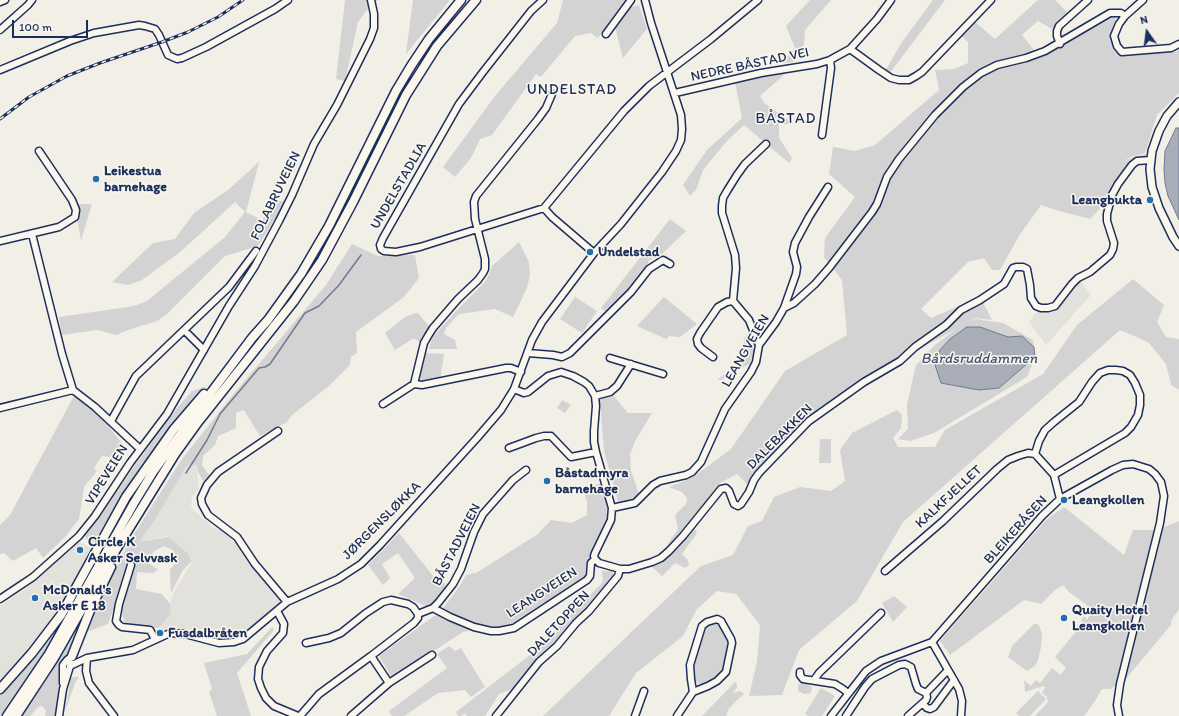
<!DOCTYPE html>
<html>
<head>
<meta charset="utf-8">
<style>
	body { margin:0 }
	#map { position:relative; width:1179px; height:716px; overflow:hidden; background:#f2efe6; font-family:Itim,sans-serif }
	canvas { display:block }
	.north { position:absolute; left:1127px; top:12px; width:40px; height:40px; -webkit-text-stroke:3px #fbf7ec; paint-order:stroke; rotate:346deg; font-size:11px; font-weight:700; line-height:16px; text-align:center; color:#1b2f5e }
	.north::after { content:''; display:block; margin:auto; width:14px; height:18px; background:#1b2f5e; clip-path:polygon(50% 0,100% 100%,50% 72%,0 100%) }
	.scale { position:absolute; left:12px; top:20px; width:76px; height:18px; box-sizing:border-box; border:2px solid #1b2f5e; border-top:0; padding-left:5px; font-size:12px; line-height:14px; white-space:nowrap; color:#1b2f5e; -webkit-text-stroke:3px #fbf7ec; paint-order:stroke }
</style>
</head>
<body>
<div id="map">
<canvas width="1179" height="716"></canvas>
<div class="north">N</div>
<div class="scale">100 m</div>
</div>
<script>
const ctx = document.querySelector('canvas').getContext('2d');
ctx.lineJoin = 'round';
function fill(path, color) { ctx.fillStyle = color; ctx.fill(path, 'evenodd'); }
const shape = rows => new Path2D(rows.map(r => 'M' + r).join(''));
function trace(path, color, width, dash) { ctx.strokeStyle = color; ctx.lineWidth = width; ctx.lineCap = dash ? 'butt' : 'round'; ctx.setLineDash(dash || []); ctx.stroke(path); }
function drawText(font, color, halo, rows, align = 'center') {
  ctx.font = font + ' Itim,sans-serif'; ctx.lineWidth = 3; ctx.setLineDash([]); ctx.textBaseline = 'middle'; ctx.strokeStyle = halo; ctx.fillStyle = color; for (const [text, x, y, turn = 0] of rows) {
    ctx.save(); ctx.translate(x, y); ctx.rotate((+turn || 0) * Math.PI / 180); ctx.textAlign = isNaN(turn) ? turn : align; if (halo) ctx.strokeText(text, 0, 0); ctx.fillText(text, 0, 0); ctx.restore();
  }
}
fill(shape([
	[1079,279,1091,295,1046,345,1029,322,1041,307,1056,305],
	[196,464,199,489,192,497,191,508,215,529,221,529,226,533,252,560,287,601,242,634,218,637,184,630,166,633,160,627,171,613,170,604,173,594,193,560,167,536,139,542,155,520,186,467],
	[78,541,93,550,61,611,19,665,0,683,0,606,28,587]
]), '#e2e1dc');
fill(shape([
	[345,0,378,0,370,6,358,22,345,81,336,79],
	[413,0,450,0,406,54],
	[563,0,628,0,598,38,591,33,575,36,541,77,536,74,492,135,480,139,471,158,455,177,443,167,495,96,557,23],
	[810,0,831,0,805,30,804,45,793,62,782,63,795,48,786,26],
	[933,0,945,0,889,74,885,71,902,42],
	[1038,0,1055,0,1069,14,1052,29,1038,21,1022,35,1038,55,1054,51,1112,14,1116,18,1111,35,1114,48,1126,55,1141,55,1141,53,1176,52,1179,50,1179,93,1157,115,1145,153,1131,157,1121,163,1131,158,1146,154,1146,160,1134,168,1111,197,1090,219,1059,211,1061,209,1059,211,1041,205,1019,236,1000,270,992,270,984,258,968,262,921,309,931,318,980,297,992,320,975,318,969,322,975,319,1003,323,1033,340,1035,357,1027,377,934,433,910,441,898,439,908,429,907,404,916,365,935,345,956,329,864,379,807,418,776,450,747,484,737,474,720,483,691,522,697,533,682,554,688,560,689,565,685,568,675,563,662,576,652,567,678,529,675,515,686,504,687,498,682,492,669,487,692,478,731,449,785,371,847,335,842,280,824,257,825,238,855,197,829,174,833,147,855,151,875,145,939,90,935,70,954,69,968,63,968,42,960,35,973,20,995,39],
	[639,5,647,29,623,58,615,27,625,9],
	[787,72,760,96,764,103,794,124,779,124,779,138,792,158,789,163,744,125,727,141,703,170,696,190,690,196,683,185,707,150,742,118,735,82],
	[259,162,246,212,262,220,277,201,286,201,258,246,225,256,167,314,157,321,128,330,116,335,97,330,62,335,59,317,134,306,147,301,225,237,245,212,235,202,180,252,142,280,128,285,112,282,153,243,175,239,194,213,228,190],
	[79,204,92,204,81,240,77,219],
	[670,219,686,231,663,253,649,260,645,272,607,313,601,308],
	[519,242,529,262,530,275,527,288,513,317,495,309,459,314,446,328,444,334,455,340,457,349,429,349,432,339,437,332,460,307,484,283,490,273,492,266],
	[352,244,378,256,415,255,419,278,404,297,356,332,357,353,351,357,350,365,329,386,292,415,287,422,260,436,244,410,236,413,236,428,218,436,215,445,203,456,202,465,209,475,204,482,198,472,196,464,186,467,155,520,139,542,168,537,188,554,192,561,183,570,171,593,170,570,176,562,173,550,164,546,156,550,145,560,158,570,153,573,137,572,136,589,162,594,170,604,171,613,160,627,148,629,125,622,121,611,113,610,108,624,86,632,108,584,129,542,182,459,236,391,326,285],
	[1133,279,1164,305,1157,322,1166,337,1179,339,1179,390,1171,385,1166,364,1148,342,1120,330,903,522,857,601,799,650,782,695,749,696,757,662,760,625,736,594,717,591,697,609,683,636,636,673,609,716,543,716,701,566,733,555,748,526,762,521,774,497,800,487,831,491,845,481,840,450,852,433,897,410,902,415,901,428,893,438,898,447,935,447,945,430,1043,374,1077,325],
	[575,297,597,311,582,333,560,319],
	[664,297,697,324,680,337,669,336,666,339,637,326],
	[416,313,419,314,431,329,422,344,414,338,395,350,385,333,405,317],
	[751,329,754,342,754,354,749,364,721,380,717,380,727,372,743,355,744,339],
	[425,353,444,354,440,380,421,383,419,381],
	[206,386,181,415,139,472,117,504,91,546,90,545,85,537,85,534,177,408,192,391],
	[613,395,628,413,652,413,635,441,630,454,631,471,639,494,629,503,618,502,604,451,600,399],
	[74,396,98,413,124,446,122,453,109,457,102,456,94,468,97,471,84,487,79,519,65,537,43,558,36,548,13,561,4,553,0,554,0,525,10,515],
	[562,400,571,405,565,413,557,408],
	[176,429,179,429,36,670,4,716,0,716,0,693,29,662,126,502],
	[820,439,831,439,831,463,819,463],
	[601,483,611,512,608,524,589,559,587,577,519,621,501,627,486,626,463,632,392,678,379,656,441,611,459,587,466,575,476,573,538,534,551,520,572,523,587,515,587,501,582,489],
	[1064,507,1124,555,1133,530,1154,530,1118,683,1111,689,1102,689,1095,701,1084,716,1035,716,1048,702,1047,697,1042,693,1045,687,1043,686,1025,692,1024,680,1031,686,1036,680,1040,683,1052,668,1060,675,1066,668,1055,657,1084,622,1081,621,1084,616,1087,620,1089,617,1087,605,1069,592,1063,585,1055,590,1041,604,1024,600,950,655,940,641,1047,519],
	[1179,521,1179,609,1171,621,1171,625,1124,681,1162,528],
	[399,533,437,581,441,579,446,585,441,595,428,607,398,594,415,578,398,553,382,564,390,578,383,585,368,565],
	[602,571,612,571,614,577,579,617,574,621,551,647,536,660,512,689,499,694,485,716,467,716,465,713,461,716,458,716,456,712,530,655,603,582],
	[894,596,907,607,893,622,882,603],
	[718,621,728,638,729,642,723,671,716,680,703,686,692,679,692,667,703,629,707,625],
	[1034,624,1038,624,1040,628,1042,634,1041,647,1038,660,1035,666,1027,671,1008,657,1012,646],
	[80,626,70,655,63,659,61,664,59,692,55,716,45,716,46,711,42,706,38,707,30,716,22,716,49,676,78,627],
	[272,627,274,630,237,673,251,716,217,716,209,692,212,689,204,663,247,654],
	[449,646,455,651,461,648,485,687,471,697,465,690,438,693,404,716,392,716,389,711,447,668,437,654],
	[75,677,79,677,75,683,65,712,70,681,71,678],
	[735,682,737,684,737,687,733,693,740,691,744,694,736,701,728,710,726,716,712,716,714,714,712,716,702,716],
	[803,682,812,687,811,693,804,694,798,691,798,685],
	[821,688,835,696,822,716,808,716,805,714],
	[1038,691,1046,699,1030,716,1019,716,1016,713]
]), '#d2d3d2');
const water = shape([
	[1176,128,1179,128,1179,220,1168,196,1165,183,1164,169,1165,151,1176,128],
	[967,327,980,327,1008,337,1022,336,1034,347,1035,357,999,388,979,390,941,383,935,365,940,350,950,339,967,327]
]);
fill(water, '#a9adb7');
trace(water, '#707b93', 1);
trace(shape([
	[186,473,207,440,220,414,259,368,265,367,270,364,305,313,319,306,339,285,361,255]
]), '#707b93', 1.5);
const minor = shape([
	[543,0,531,11,483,72,459,104,383,238,380,245,381,249,384,251,396,252,420,247,544,208],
	[1143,0,1125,16,1119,24,1114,36,1117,46,1122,52,1171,48,1179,44],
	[0,2,5,0],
	[0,30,28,5,32,0],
	[606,34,631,0],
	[1060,44,1057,36,1057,31,1059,26,1088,0],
	[850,49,879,70,891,78,899,80,909,80,916,76,922,72,991,0],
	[0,70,70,41,94,33,139,25,145,26,155,29,159,35,168,55,177,59,182,58,206,47,275,9,288,0],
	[675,93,761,73,817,64,830,60,850,49,877,19,891,0],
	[822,135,831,68,830,60],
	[32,234,62,354,73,390,95,407,140,449],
	[0,241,59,227,75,217,76,210,72,200,39,151],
	[594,253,552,217,544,208,624,111,649,86,711,39,758,0],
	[784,308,794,303,815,284,829,268,872,212,877,204,887,177,899,159,935,115,963,87,981,73,997,65,1026,58,1045,51,1110,13,1121,13,1125,16],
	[184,330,204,350],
	[759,345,749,320,733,301,736,268,735,255,722,213,722,206,723,198,727,191,737,175,745,164,766,144],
	[528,353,553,355,562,357,570,353,631,292,649,269,663,260,670,264],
	[713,357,701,348,698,344,697,339,700,333,718,307,727,302,733,301],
	[610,358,663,374],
	[414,384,422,385,506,368,511,368,521,372],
	[595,396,610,392,617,386,631,364],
	[383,404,414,384,424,343,428,336,433,328,458,299,478,280,483,273,485,269,485,259,475,219,474,202,476,196,538,119,546,108,552,94],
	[0,408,73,390],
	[111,421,136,376,229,287,256,251],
	[278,431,218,472,207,485,201,498,202,504,208,515,237,537,255,564,287,602],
	[509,448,536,438,544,436,551,436,571,457,596,452],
	[1054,475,1125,433,1131,427,1138,415,1140,405,1140,395,1135,383,1130,375,1123,371,1116,370,1108,370,1100,373,1092,382,1079,402,1054,422,1045,430,1039,441,1035,454,1054,475,1060,499],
	[612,508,635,503,653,485,660,481,686,475,692,472,701,462,725,409,751,372,756,362,759,345,776,322,784,308,796,274,797,267,793,252,795,243,809,217,828,187],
	[595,559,599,563,620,569,629,569,652,562,661,558,669,551,683,536,721,489,726,488,729,491,734,504,738,506,741,504,749,492,754,480,759,473,809,421,864,382,900,361,915,347,946,325,961,310,980,300,1004,284,1013,268,1016,267,1023,267,1027,269,1030,285,1031,298,1036,306,1041,308,1048,308,1055,306,1072,284,1078,278,1090,272,1110,255,1113,249,1114,243,1107,221,1107,214,1112,195,1118,184,1132,165,1137,161,1151,160],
	[131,565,119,604,116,621,119,625,122,627,150,630,155,639],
	[885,571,943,521,997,469,1008,460,1018,456,1028,453,1035,454],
	[0,599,33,577,79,536,95,516,130,463,167,414,229,306,255,266,279,221,292,195,314,144,337,105,370,39,374,28,374,14,371,0],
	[433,608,450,617,474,627,491,631,499,631,514,628,587,580,590,576,591,563,595,559,594,556,595,553,611,520,612,508,596,452,594,442,594,431,596,406,595,396,589,386,584,382,573,376,561,372,548,376,528,392,524,393,514,389],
	[277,611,284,624,283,633,267,651,259,667,258,679,261,688,266,698,274,706,298,716],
	[932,642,959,689,962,701,961,716],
	[306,643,329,638,341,633,366,613,383,602,391,600,408,604,413,607,418,614],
	[432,655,389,683,371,656,414,623,418,618,418,614,433,608,438,603,453,584,461,569,474,532,483,514,513,480,526,470],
	[87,658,86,671,89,683,114,716],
	[70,666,87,658,133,650,170,633,185,634,219,643,234,642,243,639,287,602,338,579,361,564,380,545,477,438,501,410,514,389,532,340,542,322,594,253,621,224,662,172,676,151,681,140,682,129,681,115,651,23,645,0],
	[800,672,800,675,803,679,835,684,843,689,848,693],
	[814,680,819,673,881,613],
	[63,683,63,665,67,660,72,656],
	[923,704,927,708,930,709,934,707,954,680],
	[59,716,63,689,71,663],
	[300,716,319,694,371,656],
	[351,716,389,683],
	[496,716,539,662,557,646,576,623,589,611,618,576,620,569],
	[635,716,644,691],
	[677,716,693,692,708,686,717,681,726,672,732,643,731,639,721,621,717,619,707,622,702,626,690,665,691,679,693,692],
	[831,716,866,671,881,661,932,642,1042,516,1060,499,1112,470,1123,465,1133,464,1149,469,1155,474,1161,482,1164,496,1160,523,1120,684,1117,705,1119,716],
	[846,716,865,687,872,679,899,665,905,664,911,667,916,684,918,689,926,693],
	[908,716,926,700,927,697,926,693,948,670]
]);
const major = shape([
	[1179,102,1167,116,1159,131,1152,151,1150,169,1152,187,1159,208,1173,237,1179,246]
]);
const highway = shape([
	[72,656,91,608,111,567],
	[0,689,32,653,61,615,126,497,174,429,204,394],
	[7,716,49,654,134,503,153,472,192,418,252,338,268,320,301,274,329,226,396,91,411,66,429,39,461,0],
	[16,716,54,658,109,561,175,454,198,422,294,301,322,260,353,202,406,95,437,46,476,0]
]);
trace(minor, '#1b2f5e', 9);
trace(major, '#1b2f5e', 10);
trace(highway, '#1b2f5e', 11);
trace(minor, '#fbf7ec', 6);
trace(major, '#fbf7ec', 7);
trace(highway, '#fbf7ec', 8);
const rail = shape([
	[0,119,29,97,67,76,100,63,162,42,188,32,218,17,243,0]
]);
trace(rail, '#1b2f5e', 3);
trace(rail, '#fbf7ec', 1.5, [4.5]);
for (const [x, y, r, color] of [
	[96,179,4,"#1f6fb2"],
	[1150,200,4,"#1f6fb2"],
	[590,252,4,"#1f6fb2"],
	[547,481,4,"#1f6fb2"],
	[1064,500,4,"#1f6fb2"],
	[80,550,4,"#1f6fb2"],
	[35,598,4,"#1f6fb2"],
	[1064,618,4,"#1f6fb2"],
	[160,633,4,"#1f6fb2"]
]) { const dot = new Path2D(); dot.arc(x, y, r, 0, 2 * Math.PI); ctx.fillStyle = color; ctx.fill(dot); trace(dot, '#fbf7ec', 1.5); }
drawText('14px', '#1b2f5e', '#fbf7ec', [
	["NEDRE BÅSTAD VEI",750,65,-12],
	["UNDELSTADLIA",399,186,-60],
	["FOLABRUVEIEN",276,196,-64],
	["LEANGVEIEN",746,351,-60],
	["DALEBAKKEN",780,437,-45],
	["VIPEVEIEN",107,475,-58],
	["KALKFJELLET",949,497,-43],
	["JØRGENSLØKKA",382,521,-45],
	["BLEIKERÅSEN",1016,530,-48],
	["BÅSTADVEIEN",457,545,-63],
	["LEANGVEIEN",542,593,-33],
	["DALETOPPEN",559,624,-47]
]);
drawText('bold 14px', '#1b2f5e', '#fbf7ec', [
	["Leikestua",104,171],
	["barnehage",104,187],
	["Leangbukta",1142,200,"right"],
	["Undelstad",598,252],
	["Båstadmyra",555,473],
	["barnehage",555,489],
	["Leangkollen",1072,500],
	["Circle K",88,542],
	["Asker Selvvask",88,558],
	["McDonald's",43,590],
	["Asker E 18",43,606],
	["Quaity Hotel",1072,610],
	["Leangkollen",1072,626],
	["Fusdalbråten",168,633]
], 'left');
ctx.letterSpacing = '1px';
drawText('15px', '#1b2f5e', '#fbf7ec', [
	["UNDELSTAD",572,90],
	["BÅSTAD",786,119]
]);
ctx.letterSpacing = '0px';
drawText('italic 15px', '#465579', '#fbf7ec', [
	["Bårdsruddammen",979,359]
]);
</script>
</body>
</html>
